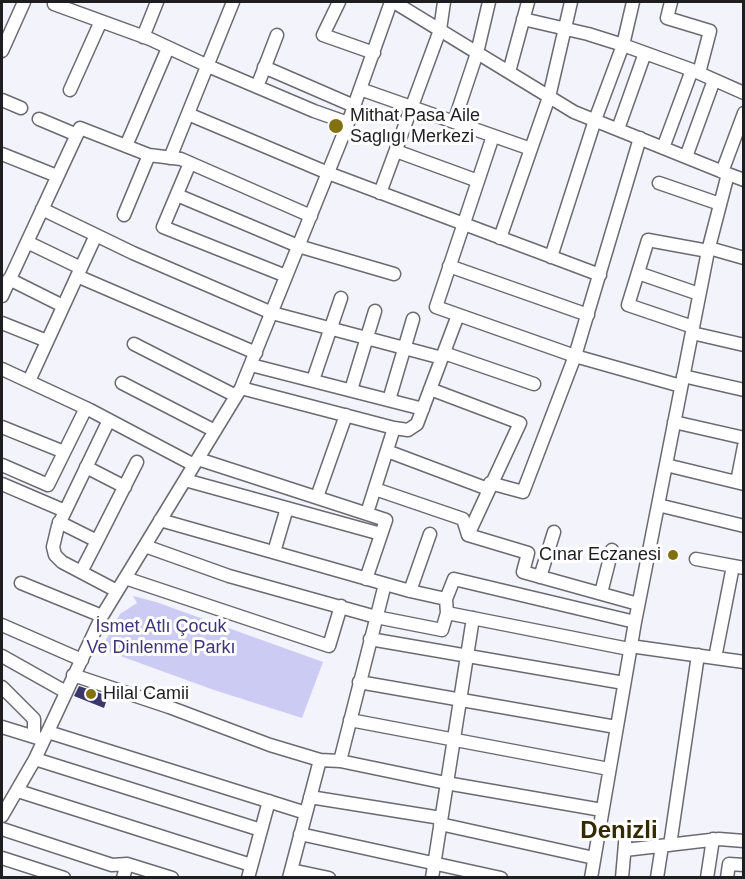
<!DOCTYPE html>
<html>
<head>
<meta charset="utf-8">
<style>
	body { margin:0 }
	#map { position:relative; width:745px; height:879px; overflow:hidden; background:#f3f3fb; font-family:Arial,sans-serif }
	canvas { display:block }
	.frame { position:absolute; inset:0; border:3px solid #1e1e21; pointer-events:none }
</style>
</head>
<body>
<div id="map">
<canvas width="745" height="879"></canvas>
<div class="frame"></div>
</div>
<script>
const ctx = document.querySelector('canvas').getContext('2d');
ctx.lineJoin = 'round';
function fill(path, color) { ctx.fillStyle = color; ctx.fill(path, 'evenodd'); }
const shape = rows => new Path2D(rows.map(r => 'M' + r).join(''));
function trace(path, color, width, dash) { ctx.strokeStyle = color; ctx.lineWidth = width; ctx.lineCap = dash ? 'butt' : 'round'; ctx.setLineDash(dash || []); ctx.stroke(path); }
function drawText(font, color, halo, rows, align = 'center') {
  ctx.font = font + ' Arial,sans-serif'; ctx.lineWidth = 6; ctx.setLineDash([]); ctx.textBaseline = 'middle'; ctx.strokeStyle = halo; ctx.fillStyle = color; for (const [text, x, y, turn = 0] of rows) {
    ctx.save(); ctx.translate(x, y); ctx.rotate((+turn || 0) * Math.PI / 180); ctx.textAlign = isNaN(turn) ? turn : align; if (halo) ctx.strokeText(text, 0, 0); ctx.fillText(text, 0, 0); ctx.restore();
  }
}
fill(shape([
	[133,596,156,602,323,662,302,718,214,690,101,649,120,614,137,603]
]), '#cccbf3');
fill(shape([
	[79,686,108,696,104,708,74,696]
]), '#3c376b');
const minor = shape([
	[55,2,54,4,150,39,208,66,314,111,348,123],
	[339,2,323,35,374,53],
	[394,2,574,112,728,174,708,251,635,622,591,878],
	[671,2,667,18,710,31,699,73],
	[523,19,588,34,623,45,692,70,744,93],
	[143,37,157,2],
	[2,51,24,2],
	[264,67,354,106],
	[509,72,528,2],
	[257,87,277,35],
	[360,89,531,149],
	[70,90,101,21],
	[2,100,21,108],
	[188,114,328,173,600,275],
	[39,119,77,135],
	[454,122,477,53,489,2],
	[618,129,645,53],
	[640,138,575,356,681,386],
	[126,146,168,48],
	[663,148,692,70],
	[396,151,478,181],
	[2,154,57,176],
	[686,157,714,80],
	[170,158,233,2],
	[190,163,163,227,286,276],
	[722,172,744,113],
	[728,174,744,180],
	[659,183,720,204],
	[380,193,440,30,444,2],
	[177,195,298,246,394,274],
	[42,209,133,253,272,313,442,358],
	[124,215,149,155],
	[500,238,549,97,571,2],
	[27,242,81,268],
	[709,248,744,258],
	[551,257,595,120,623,45,633,2],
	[449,266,588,315],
	[638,273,699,294],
	[77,276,256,353],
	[9,279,63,306],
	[2,296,80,128,149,155,181,159,311,216],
	[2,323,47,341],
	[693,327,628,305,648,240,708,251],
	[692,333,744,345],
	[134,344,236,396],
	[444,353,534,384],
	[251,365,423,409],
	[2,369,90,410,194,465],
	[683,376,744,390],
	[313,380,341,298],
	[29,381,96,235],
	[122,383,215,431],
	[241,388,394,428],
	[430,389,520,423,468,535],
	[351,390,375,311],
	[389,400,413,319],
	[109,420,58,526,53,547,55,555,62,562,117,591],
	[674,422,744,438],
	[2,427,64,452],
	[387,451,488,489],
	[198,459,386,520,366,579],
	[2,465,48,485,86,408],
	[666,465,744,484],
	[86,467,125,487],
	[185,480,381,534],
	[737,482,744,446],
	[490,483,523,492,575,356,436,307,493,136],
	[2,484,65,511],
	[375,489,463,519,468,535,528,553,523,572,638,604],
	[317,497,346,415],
	[658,505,744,526],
	[367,513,394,428,408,430,417,424,458,315],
	[160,520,410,591,446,599],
	[59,522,97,541,137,462],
	[145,546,229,576,376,617,442,630,447,613,446,599,454,579,635,622],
	[274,552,287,508],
	[696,559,744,568],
	[81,572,97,541],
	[540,577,554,532],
	[125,578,329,646,341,606],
	[21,583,102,616],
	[410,591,430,534],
	[601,593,612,550],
	[447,613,629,649],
	[2,625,82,660],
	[370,639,624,683],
	[630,646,744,662],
	[2,656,66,692],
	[715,658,733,566],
	[73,675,169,707,270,745,320,760,340,761,446,783,602,810],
	[359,682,616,727],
	[2,687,34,719,34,737],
	[350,720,609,769],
	[2,727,41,739],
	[48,732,306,813],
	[35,759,261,830],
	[340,761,385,584],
	[18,791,251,865],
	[310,797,441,818],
	[2,816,35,759,102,616,241,388,348,123,391,2],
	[440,824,594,858],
	[2,829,112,865,127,864,172,878],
	[599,830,626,832,622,878],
	[300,834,501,878],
	[670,845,698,655],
	[625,850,719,839,744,841],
	[2,858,64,878],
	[291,870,329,878],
	[123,878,127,864],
	[248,878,269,801],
	[289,878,320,760],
	[432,878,473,618],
	[657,878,662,846],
	[707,878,713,839],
	[727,878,729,864,744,865]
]);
trace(minor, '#6a6a70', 15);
trace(minor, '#fff', 12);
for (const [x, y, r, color] of [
	[336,126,8,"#837110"],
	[673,555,6,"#837110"],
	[91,694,6,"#837110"]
]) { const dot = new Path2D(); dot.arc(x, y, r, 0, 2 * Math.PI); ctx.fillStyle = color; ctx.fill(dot); trace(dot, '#fff', 2); }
drawText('18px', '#1e1e21', '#fff', [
	["Mithat Pasa Aile",350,116],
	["Saglıgı Merkezi",350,137],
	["Cınar Eczanesi",661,555,"right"],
	["Hilal Camii",103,694]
], 'left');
drawText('18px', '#3e347c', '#fff', [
	["İsmet Atlı Çocuk",161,627],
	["Ve Dinlenme Parkı",161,648]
]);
drawText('bold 24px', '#332a00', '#fff', [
	["Denizli",619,831]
]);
</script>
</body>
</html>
